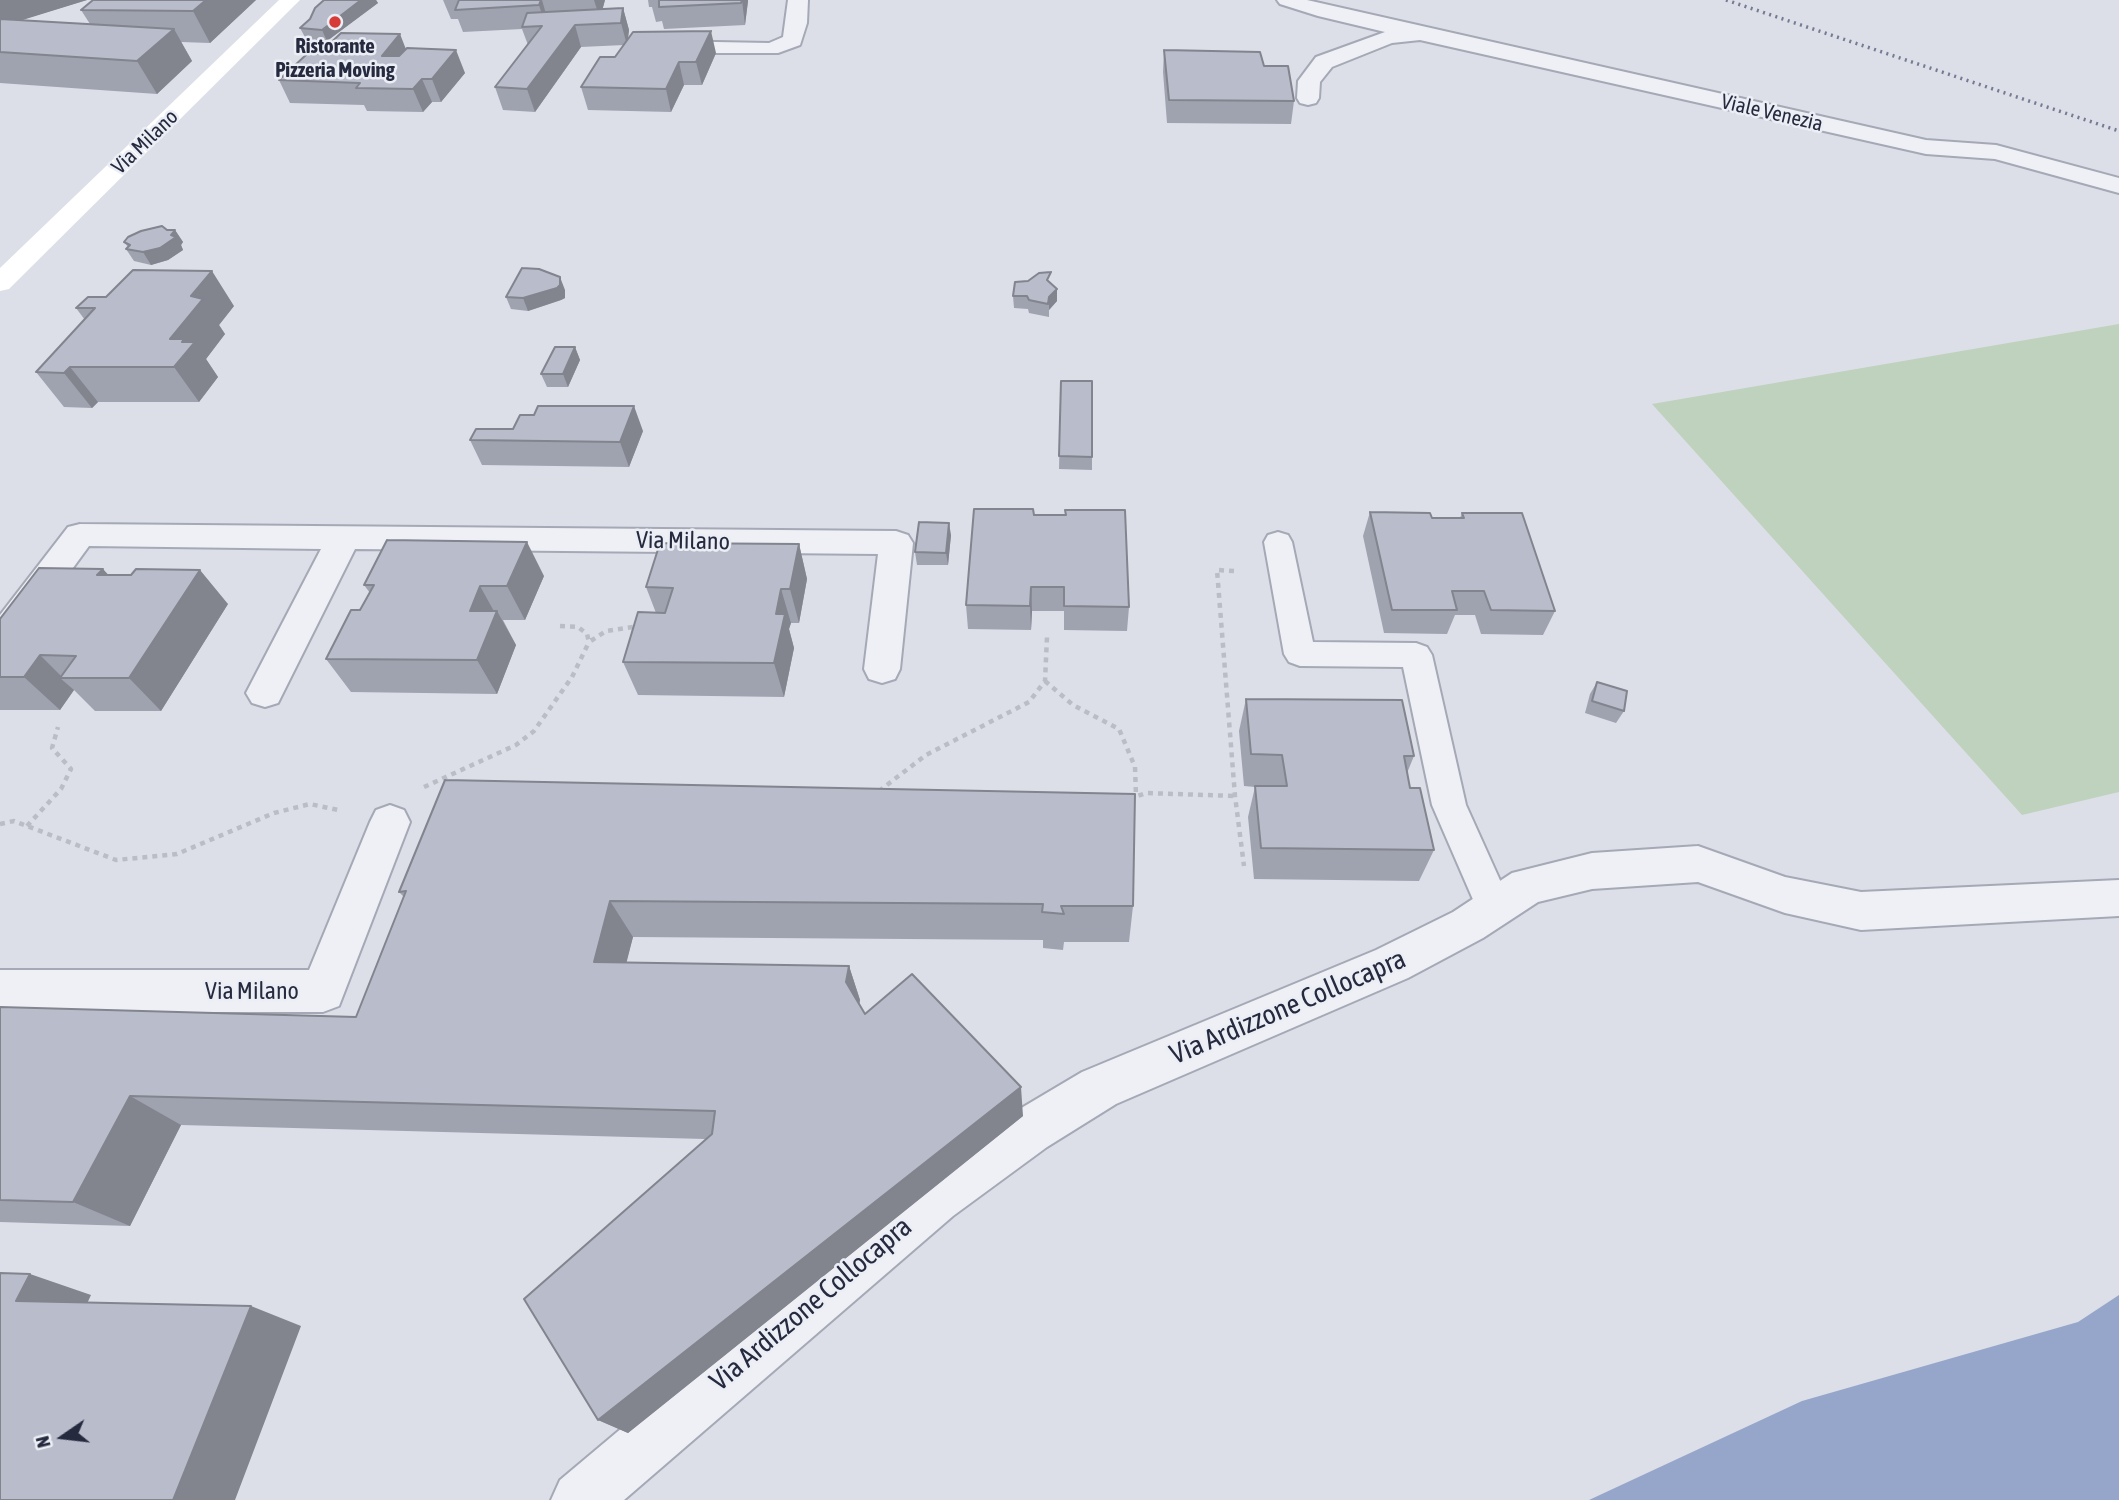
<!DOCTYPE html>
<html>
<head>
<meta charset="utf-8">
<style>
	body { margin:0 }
	#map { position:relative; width:2119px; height:1500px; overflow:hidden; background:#dcdfe8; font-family:"Asap Condensed",sans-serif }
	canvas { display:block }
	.north { position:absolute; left:28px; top:1402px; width:70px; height:70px; -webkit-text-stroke:5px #eceef5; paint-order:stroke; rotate:256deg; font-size:19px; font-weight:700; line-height:28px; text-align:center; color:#252a3f }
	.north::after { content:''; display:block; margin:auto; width:24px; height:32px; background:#252a3f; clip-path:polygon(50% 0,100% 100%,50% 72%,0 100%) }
</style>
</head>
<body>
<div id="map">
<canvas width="2119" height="1500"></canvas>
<div class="north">N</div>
</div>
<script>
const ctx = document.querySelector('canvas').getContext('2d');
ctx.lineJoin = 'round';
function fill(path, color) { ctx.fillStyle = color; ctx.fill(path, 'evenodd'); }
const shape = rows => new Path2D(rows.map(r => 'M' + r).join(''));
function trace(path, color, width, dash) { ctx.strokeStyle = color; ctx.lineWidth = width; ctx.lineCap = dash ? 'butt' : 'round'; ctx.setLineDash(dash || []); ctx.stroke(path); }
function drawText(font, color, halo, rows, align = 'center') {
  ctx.font = font + ' "Asap Condensed",sans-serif'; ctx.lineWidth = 5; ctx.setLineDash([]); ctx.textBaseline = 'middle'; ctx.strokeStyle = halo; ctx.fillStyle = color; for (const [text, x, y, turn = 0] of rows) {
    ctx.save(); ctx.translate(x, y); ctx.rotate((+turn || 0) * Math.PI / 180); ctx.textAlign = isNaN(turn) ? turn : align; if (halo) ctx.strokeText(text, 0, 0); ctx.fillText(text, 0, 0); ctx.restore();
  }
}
fill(shape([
	[2119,324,2119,792,2022,815,1652,404]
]), '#bfd2bd');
fill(shape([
	[2119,1295,2119,1500,1589,1500,1802,1401,2078,1322]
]), '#95a6ca');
const lane = shape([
	[1278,532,1288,535,1292,542,1313,642,1416,643,1427,647,1432,655,1466,805,1512,907,1507,918,1494,923,1481,918,1432,805,1403,667,1300,666,1289,662,1284,654,1264,542,1268,535,1278,532]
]);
const street = shape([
	[788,0,808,0,807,23,800,45,778,53,663,53,656,51,653,47,656,43,663,41,769,43,783,37,788,0],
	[1277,0,1307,0,1926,140,1996,145,2119,178,2119,193,1995,159,1926,154,1420,40,1392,43,1332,67,1320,82,1319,98,1316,103,1308,105,1300,103,1297,98,1298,81,1316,57,1385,32,1318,16,1280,4,1277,0],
	[80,524,896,531,908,535,913,543,900,669,895,679,882,683,869,679,864,669,878,554,355,549,278,703,265,707,252,703,246,693,321,549,89,546,13,650,0,654,0,615,68,527,80,524],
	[390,805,404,810,410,822,339,1006,323,1012,0,1012,0,970,309,970,370,822,376,810,390,805],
	[1698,846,1785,877,1861,892,2119,880,2119,916,1861,930,1785,913,1698,882,1592,889,1538,902,1483,938,1408,978,1116,1104,1047,1147,953,1216,624,1500,551,1500,560,1480,917,1180,1013,1113,1082,1072,1376,950,1453,912,1512,873,1592,853,1698,846]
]);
trace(lane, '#a5a9b5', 4);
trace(street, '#a5a9b5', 4);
trace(shape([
	[1234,571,1217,570,1235,796,1244,866],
	[560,626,578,627,587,634,589,642,606,631,639,626],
	[1045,681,1073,705,1119,729,1135,767,1136,796],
	[424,787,516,745,534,731,572,677,589,642],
	[879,791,926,755,1029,702,1045,681,1047,637],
	[1129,799,1146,793,1235,796],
	[0,824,14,821,116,860,177,854,274,813,310,804,338,810],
	[27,826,61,789,71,769,52,748,58,727]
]), '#babdc6', 4.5, [5, 5]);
fill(lane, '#eff0f6');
fill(street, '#eff0f6');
fill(shape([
	[279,0,300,0,9,289,0,291,0,268,279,0]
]), '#fff');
trace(shape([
	[1726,0,2119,131]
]), '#757b92', 3.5, [2, 4.5]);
fill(shape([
	[0,0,87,0,21,20,90,24,81,10,93,0,256,0,210,43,181,42,192,61,157,94,0,83],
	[324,0,376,0,378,3,327,41,306,39,300,28,310,19],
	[443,0,605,0,602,10,623,8,629,30,628,39,716,53,702,85,684,85,671,112,588,110,581,87,615,57,624,45,581,47,535,112,503,110,495,87,528,45,522,29,463,32,458,19,451,19],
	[648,0,741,0,748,1,745,25,664,29,662,21,656,22,652,7,649,7],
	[406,50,465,73,441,102,432,102,423,112,367,111,364,105,290,103,279,80,319,54],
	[1164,50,1264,66,1294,101,1291,124,1167,123,1163,72],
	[167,230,175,230,183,242,181,245,183,250,168,260,151,265,134,261,126,249,128,247,124,242],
	[1051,283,1057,301,1049,310,1049,317,1029,313,1028,309,1014,308,1013,296],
	[565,290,565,298,561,300,528,311,511,309,506,297],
	[234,306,219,325,225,334,206,359,218,377,199,402,98,402,92,408,64,407,36,372,85,320,76,308],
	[575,347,580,360,568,387,547,387,541,374],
	[1061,381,1092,457,1092,470,1059,469],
	[534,415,643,431,629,467,482,465,470,440,513,429],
	[1370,512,1432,518,1460,518,1462,513,1555,611,1543,635,1481,634,1475,615,1455,615,1447,634,1384,633,1363,536],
	[1034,515,1129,607,1127,631,1064,630,1064,611,1032,611,1031,630,968,629,966,605],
	[951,535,948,565,917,565,915,552],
	[799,544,807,579,799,623,791,623,789,629,794,648,784,697,638,695,623,662,656,613,646,587],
	[109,575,228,604,161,711,95,711,74,690,60,710,0,710,0,619],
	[544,576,525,620,503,620,516,645,497,694,351,692,326,659,360,610,370,593,364,585],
	[1597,682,1624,711,1616,723,1585,713,1590,694],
	[1246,699,1414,756,1407,773,1410,788,1434,850,1419,881,1254,879,1248,817,1255,787,1244,786,1239,731],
	[445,780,1133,906,1129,942,1064,942,1063,950,1043,948,1043,940,633,937,626,962,849,966,860,1000,859,1004,865,1014,1023,1116,628,1433,598,1420,705,1139,181,1125,130,1226,0,1222,0,1007,356,1017,404,897,399,892]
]), '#9fa3af');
fill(shape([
	[0,0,87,0,0,27],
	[206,0,256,0,210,43,193,11],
	[361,0,376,0,378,3,327,41,322,30],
	[542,0,548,21,546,27,539,5],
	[594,0,605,0,600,19],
	[742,0,748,0,748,1,745,25],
	[623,8,629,30,627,45,621,23],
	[575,25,581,47,535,112,527,89],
	[174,29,192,61,157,94,137,61],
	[711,31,716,53,702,85,696,62],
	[400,34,409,57,382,56],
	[456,50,465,73,441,102,432,79],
	[679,62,684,85,671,112,666,89],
	[422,79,432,102,423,112,413,89],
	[175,230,183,242,181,245,183,250,168,260,151,265,143,252,171,235],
	[212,271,234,306,219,325,225,334,206,359,218,377,199,402,174,367,170,339,191,296],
	[560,277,565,290,565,298,561,300,528,311,523,298],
	[1057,289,1057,301,1049,310,1049,297],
	[575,347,580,360,568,387,563,374],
	[70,367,98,402,92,408,64,373],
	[634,406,643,431,629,467,620,442],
	[949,523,951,535,948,565,946,553],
	[527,542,544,576,525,620,507,586],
	[799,544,807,579,799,623,790,589],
	[103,569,134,603,97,575],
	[200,570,228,604,161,711,129,678],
	[480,586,496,615,497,611,516,645,497,694,477,660,470,611],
	[1031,587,1032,611,1031,630,1030,606],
	[781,589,791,623,789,629,794,648,784,697,774,663,776,614],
	[40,655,63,678,60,678,74,690,60,710,24,677],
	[610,901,633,937,618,996,594,962],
	[849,966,860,1000,857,1015,846,982],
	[1021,1087,1023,1116,628,1433,598,1420],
	[130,1096,181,1125,130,1226,73,1202],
	[30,1274,91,1295,79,1321,16,1301],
	[251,1306,301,1326,235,1500,173,1500]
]), '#82848e');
const building = shape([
	[93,0,206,0,193,11,81,10,93,0],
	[324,0,361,0,322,30,300,28,310,19,315,8,324,0],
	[459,0,541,0,539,5,455,10,459,0],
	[659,0,742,0,741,3,659,7,659,0],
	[623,8,621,23,575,25,527,89,495,87,542,26,522,27,527,13,623,8],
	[0,19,174,29,137,61,0,52,0,19],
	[711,31,696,62,679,62,666,89,581,87,600,57,615,57,633,32,711,31],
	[341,33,400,34,382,56,399,56,407,48,456,50,432,79,422,79,413,89,356,88,360,83,279,80,307,54,319,54,341,33],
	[1164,50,1260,52,1264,66,1288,66,1294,101,1169,100,1164,50],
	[162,226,167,230,175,230,171,235,176,237,160,248,143,252,126,249,130,245,124,242,128,237,141,231,162,226],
	[522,268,539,269,560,277,560,285,557,288,523,298,506,297,522,268],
	[133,270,212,271,191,296,203,299,170,339,184,339,182,342,195,342,174,367,70,367,64,373,36,372,95,308,76,308,88,297,106,297,133,270],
	[1051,272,1047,280,1057,289,1049,297,1048,304,1029,300,1027,296,1013,296,1015,282,1028,281,1039,273,1051,272],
	[555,347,575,347,563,374,541,374,555,347],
	[1061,381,1092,381,1092,457,1059,456,1061,381],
	[538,406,634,406,620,442,470,440,476,429,513,429,520,415,534,415,538,406],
	[974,509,1033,509,1034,515,1066,515,1065,510,1125,510,1129,607,1064,606,1064,587,1031,587,1030,606,966,605,974,509],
	[1370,512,1430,513,1432,518,1464,518,1462,513,1522,513,1555,611,1491,610,1484,591,1452,591,1457,610,1392,610,1370,512],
	[919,522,949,523,946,553,915,552,919,522],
	[387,540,527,542,507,586,480,586,470,611,497,611,477,660,326,659,351,610,360,610,374,585,364,585,387,540],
	[660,543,799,544,790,589,781,589,776,614,785,614,774,663,623,662,638,612,665,613,673,588,646,587,660,543],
	[39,568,103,569,97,575,131,575,136,569,200,570,129,678,60,678,76,656,40,655,24,677,0,677,0,619,39,568],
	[1597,682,1627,691,1624,711,1592,701,1597,682],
	[1246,699,1402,700,1414,756,1404,756,1410,788,1420,788,1434,850,1261,848,1255,786,1287,786,1282,755,1251,754,1246,699],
	[445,780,1135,794,1133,906,1061,906,1064,914,1042,912,1043,904,610,901,594,962,849,966,846,982,865,1014,912,974,1021,1087,598,1420,524,1299,712,1134,715,1111,130,1096,73,1202,0,1200,0,1007,356,1017,406,891,399,892,445,780],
	[0,1273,30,1274,16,1301,251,1306,173,1500,0,1500,0,1273]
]);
fill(building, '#b9bdcb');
trace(building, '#82848e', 2);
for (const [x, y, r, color] of [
	[335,22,7,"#d63b38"]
]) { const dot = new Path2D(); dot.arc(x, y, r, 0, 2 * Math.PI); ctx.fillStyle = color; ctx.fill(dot); trace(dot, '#eceef5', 2.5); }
drawText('bold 21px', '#252a3f', '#eceef5', [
	["Ristorante",335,46],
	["Pizzeria Moving",335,70]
]);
drawText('21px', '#252a3f', '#eceef5', [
	["Viale Venezia",1772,113,13],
	["Via Milano",145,142,-44]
]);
drawText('24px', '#252a3f', '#eceef5', [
	["Via Milano",683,541,1],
	["Via Milano",252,991]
]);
drawText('28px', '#252a3f', '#eceef5', [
	["Via Ardizzone Collocapra",1288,1007,-23],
	["Via Ardizzone Collocapra",811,1304,-40]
]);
</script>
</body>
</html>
